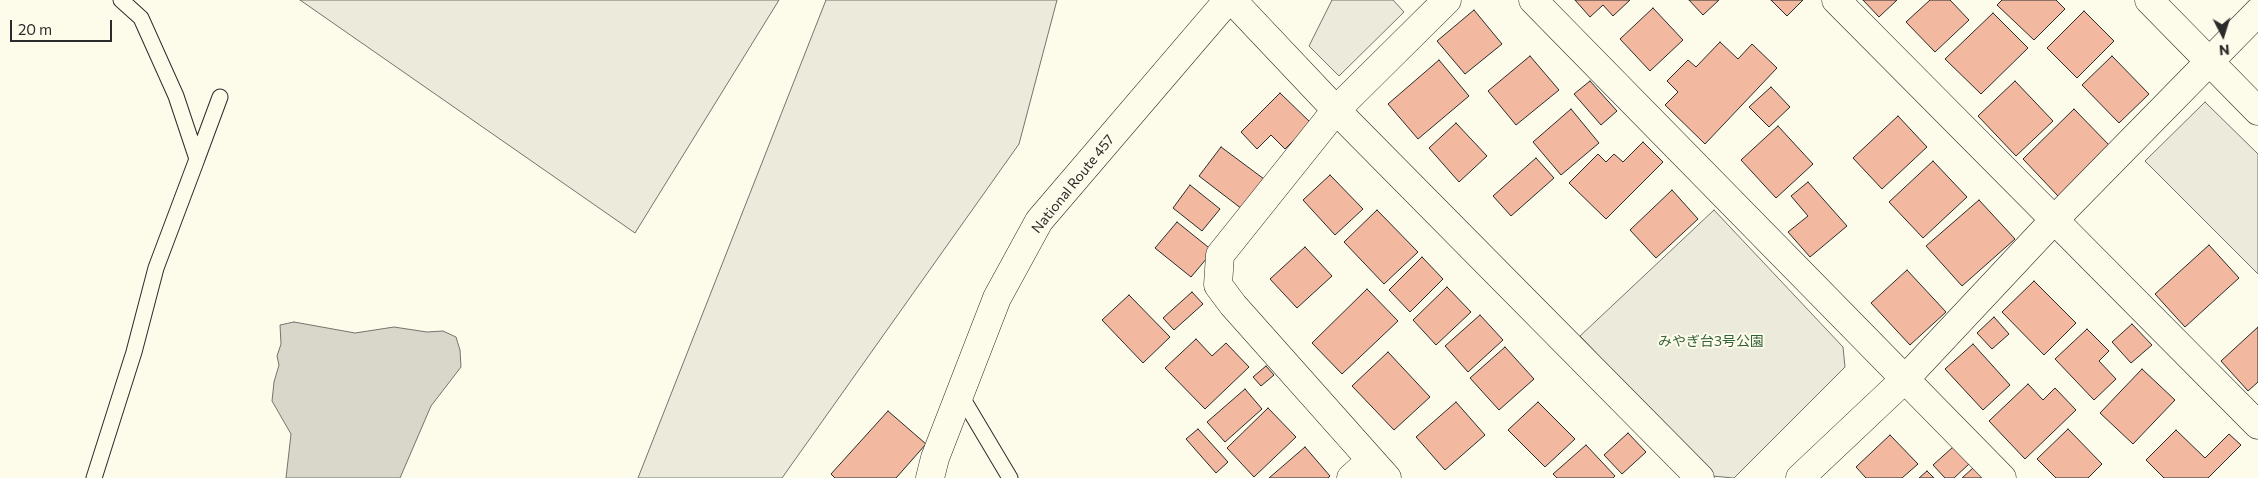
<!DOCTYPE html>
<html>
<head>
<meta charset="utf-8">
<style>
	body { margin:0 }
	#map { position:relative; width:2258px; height:478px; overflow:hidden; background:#fdfbea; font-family:Commissioner,sans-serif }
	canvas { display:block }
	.north { position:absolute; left:2198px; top:10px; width:50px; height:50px; -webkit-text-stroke:4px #fdfbea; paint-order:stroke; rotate:175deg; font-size:14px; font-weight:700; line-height:20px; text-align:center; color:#2b2b2b }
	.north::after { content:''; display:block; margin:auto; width:18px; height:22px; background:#2b2b2b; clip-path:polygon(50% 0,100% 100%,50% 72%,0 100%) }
	.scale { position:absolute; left:10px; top:20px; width:102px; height:22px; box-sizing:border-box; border:2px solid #2b2b2b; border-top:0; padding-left:6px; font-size:15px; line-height:18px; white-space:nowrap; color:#2b2b2b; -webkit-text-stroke:4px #fdfbea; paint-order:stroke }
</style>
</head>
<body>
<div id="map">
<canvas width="2258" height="478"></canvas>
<div class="north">N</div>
<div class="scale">20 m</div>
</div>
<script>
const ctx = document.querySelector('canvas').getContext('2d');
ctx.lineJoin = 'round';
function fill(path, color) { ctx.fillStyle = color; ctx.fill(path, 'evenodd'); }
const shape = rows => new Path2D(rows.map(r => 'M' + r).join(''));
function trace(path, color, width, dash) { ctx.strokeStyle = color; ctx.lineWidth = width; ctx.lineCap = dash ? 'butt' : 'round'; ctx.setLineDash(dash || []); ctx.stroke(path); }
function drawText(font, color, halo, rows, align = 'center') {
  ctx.font = font + ' Commissioner,"Noto Sans JP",sans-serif'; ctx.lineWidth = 4; ctx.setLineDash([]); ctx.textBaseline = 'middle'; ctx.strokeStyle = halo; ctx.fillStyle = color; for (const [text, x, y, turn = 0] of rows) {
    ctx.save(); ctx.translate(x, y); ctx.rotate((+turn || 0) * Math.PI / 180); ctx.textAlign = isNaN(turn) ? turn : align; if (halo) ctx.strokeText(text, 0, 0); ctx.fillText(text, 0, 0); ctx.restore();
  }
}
const green = shape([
	[300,0,779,0,635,233,300,0],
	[826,0,1057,0,1019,144,782,478,638,478,826,0],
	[1714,210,1843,347,1845,367,1734,478,1712,476,1580,336,1714,210]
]);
fill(green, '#ecebdb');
trace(green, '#74746e', 1);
const parking = shape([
	[1332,0,1393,0,1404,12,1339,76,1309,46,1332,0],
	[2205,102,2258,154,2258,274,2145,161,2205,102]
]);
fill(parking, '#eceadb');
trace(parking, '#74746e', 1);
const water = shape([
	[294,322,355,333,394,327,427,332,443,331,456,337,460,350,461,367,431,406,400,478,286,478,291,434,272,401,274,382,279,365,277,356,281,344,280,325,294,322]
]);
fill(water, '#d8d7c9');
trace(water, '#74746e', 1);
const building = shape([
	[1575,0,1630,0,1613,16,1603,5,1590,17,1575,0],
	[1689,0,1719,0,1703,15,1689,0],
	[1771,0,1803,0,1787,16,1771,0],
	[1863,0,1897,0,1879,17,1863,0],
	[1930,0,1950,0,1969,20,1935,52,1906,22,1930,0],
	[2002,0,2056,0,2065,9,2034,40,1997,5,2002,0],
	[1653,8,1683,40,1650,71,1620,39,1653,8],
	[1474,10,1502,44,1465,74,1437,41,1474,10],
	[2084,11,2114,41,2077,78,2047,48,2084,11],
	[1993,13,2028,48,1981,94,1945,59,1993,13],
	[1720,42,1738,59,1752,44,1777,68,1705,144,1665,105,1678,92,1667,81,1688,60,1696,67,1720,42],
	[1530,56,1559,90,1516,125,1488,91,1530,56],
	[2112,56,2149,94,2119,123,2082,85,2112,56],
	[1439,60,1469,96,1418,139,1388,104,1439,60],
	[1590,81,1617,111,1601,125,1574,94,1590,81],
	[2015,81,2053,121,2016,156,1978,116,2015,81],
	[1771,87,1790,107,1769,127,1749,107,1771,87],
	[1280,93,1311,123,1285,149,1271,135,1257,149,1241,132,1280,93],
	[1571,109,1599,143,1561,175,1533,142,1571,109],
	[2074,109,2110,146,2058,196,2023,159,2074,109],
	[1898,116,1927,147,1882,189,1853,158,1898,116],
	[1456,123,1487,156,1459,182,1429,148,1456,123],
	[1778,126,1813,164,1776,198,1741,160,1778,126],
	[1643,142,1663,162,1606,219,1569,183,1598,154,1606,162,1614,154,1623,162,1643,142],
	[1221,147,1264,179,1242,209,1199,176,1221,147],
	[1536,158,1554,178,1511,216,1493,196,1536,158],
	[1933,161,1967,197,1923,238,1889,202,1933,161],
	[1330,175,1363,209,1335,235,1303,200,1330,175],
	[1808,182,1847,226,1810,257,1788,232,1808,216,1791,196,1808,182],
	[1190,185,1220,209,1202,231,1173,208,1190,185],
	[1672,190,1698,219,1656,258,1630,230,1672,190],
	[1979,200,2015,239,1962,286,1926,246,1979,200],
	[1377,210,1418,252,1384,284,1344,242,1377,210],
	[1177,222,1213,251,1191,277,1155,248,1177,222],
	[2209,245,2239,278,2185,327,2155,294,2209,245],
	[1305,247,1332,276,1297,308,1270,279,1305,247],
	[1422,257,1443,279,1410,312,1389,290,1422,257],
	[1907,270,1946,312,1910,345,1871,303,1907,270],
	[2034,281,2076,323,2044,355,2002,312,2034,281],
	[1447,287,1471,312,1436,345,1413,320,1447,287],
	[1367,289,1398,321,1342,374,1312,343,1367,289],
	[1192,292,1203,304,1174,330,1163,318,1192,292],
	[1129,295,1170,337,1143,363,1102,320,1129,295],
	[1480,315,1503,340,1468,372,1445,346,1480,315],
	[1994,317,2009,334,1992,349,1977,333,1994,317],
	[2132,324,2152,345,2131,363,2112,342,2132,324],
	[2258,327,2258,382,2248,391,2221,361,2258,327],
	[2087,329,2109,351,2099,361,2116,379,2094,400,2055,359,2087,329],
	[1196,339,1212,356,1226,343,1249,367,1205,409,1165,368,1196,339],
	[1973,344,2010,385,1983,410,1945,369,1973,344],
	[1505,347,1534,379,1499,410,1470,378,1505,347],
	[1388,352,1430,397,1394,430,1352,386,1388,352],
	[1266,366,1274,375,1261,386,1253,377,1266,366],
	[2142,369,2175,400,2133,444,2100,413,2142,369],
	[2028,384,2043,400,2055,388,2076,410,2025,459,1989,421,2028,384],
	[1245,389,1262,409,1225,442,1207,422,1245,389],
	[1456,402,1485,435,1445,470,1416,437,1456,402],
	[1538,402,1575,439,1545,467,1508,430,1538,402],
	[1268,408,1296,437,1254,477,1227,448,1268,408],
	[888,411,926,444,896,478,835,478,831,474,888,411],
	[1198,429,1228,462,1216,473,1186,439,1198,429],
	[2068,429,2102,464,2088,478,2056,478,2037,459,2068,429],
	[2176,430,2205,458,2229,434,2241,445,2208,478,2164,478,2146,460,2176,430],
	[1628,433,1646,452,1622,474,1604,455,1628,433],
	[1890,435,1918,464,1902,478,1866,478,1856,467,1890,435],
	[1586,445,1615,476,1613,478,1557,478,1553,474,1586,445],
	[1305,447,1330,476,1328,478,1269,478,1305,447],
	[1953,447,1969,464,1954,478,1945,478,1933,465,1953,447],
	[1973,468,1983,478,1962,478,1973,468],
	[1927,471,1934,478,1919,478,1927,471]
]);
fill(building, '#f2b8a0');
trace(building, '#2b2b2b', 1);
const lane = shape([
	[197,159,220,97],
	[960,394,1010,478],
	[94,478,134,352,156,268,197,159,176,96,141,18,121,0]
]);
const street = shape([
	[1232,0,1336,110,1700,478],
	[1533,0,2002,478],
	[1836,0,2258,425],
	[1351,478,1370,461],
	[1387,478,1233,305,1218,285,1220,255,1336,110,1447,0],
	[1800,478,1906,378,2055,219,2258,12]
]);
const secondary = shape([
	[2149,0,2258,111]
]);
const highway = shape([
	[930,478,935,458,997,298,1039,221,1228,0]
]);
trace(lane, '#2b2b2b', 17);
trace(street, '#2b2b2b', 29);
trace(secondary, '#2b2b2b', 29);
trace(highway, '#2b2b2b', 29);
trace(lane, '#fdfbea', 15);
trace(street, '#fdfbea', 28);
trace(secondary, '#fdfbea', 28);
trace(highway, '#fdfbea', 28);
drawText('14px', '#2b2b2b', '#fdfbea', [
	["National Route 457",1073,184,-51]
]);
drawText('14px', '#34623c', '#fdfbea', [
	["みやぎ台3号公園",1711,341]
]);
</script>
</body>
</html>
